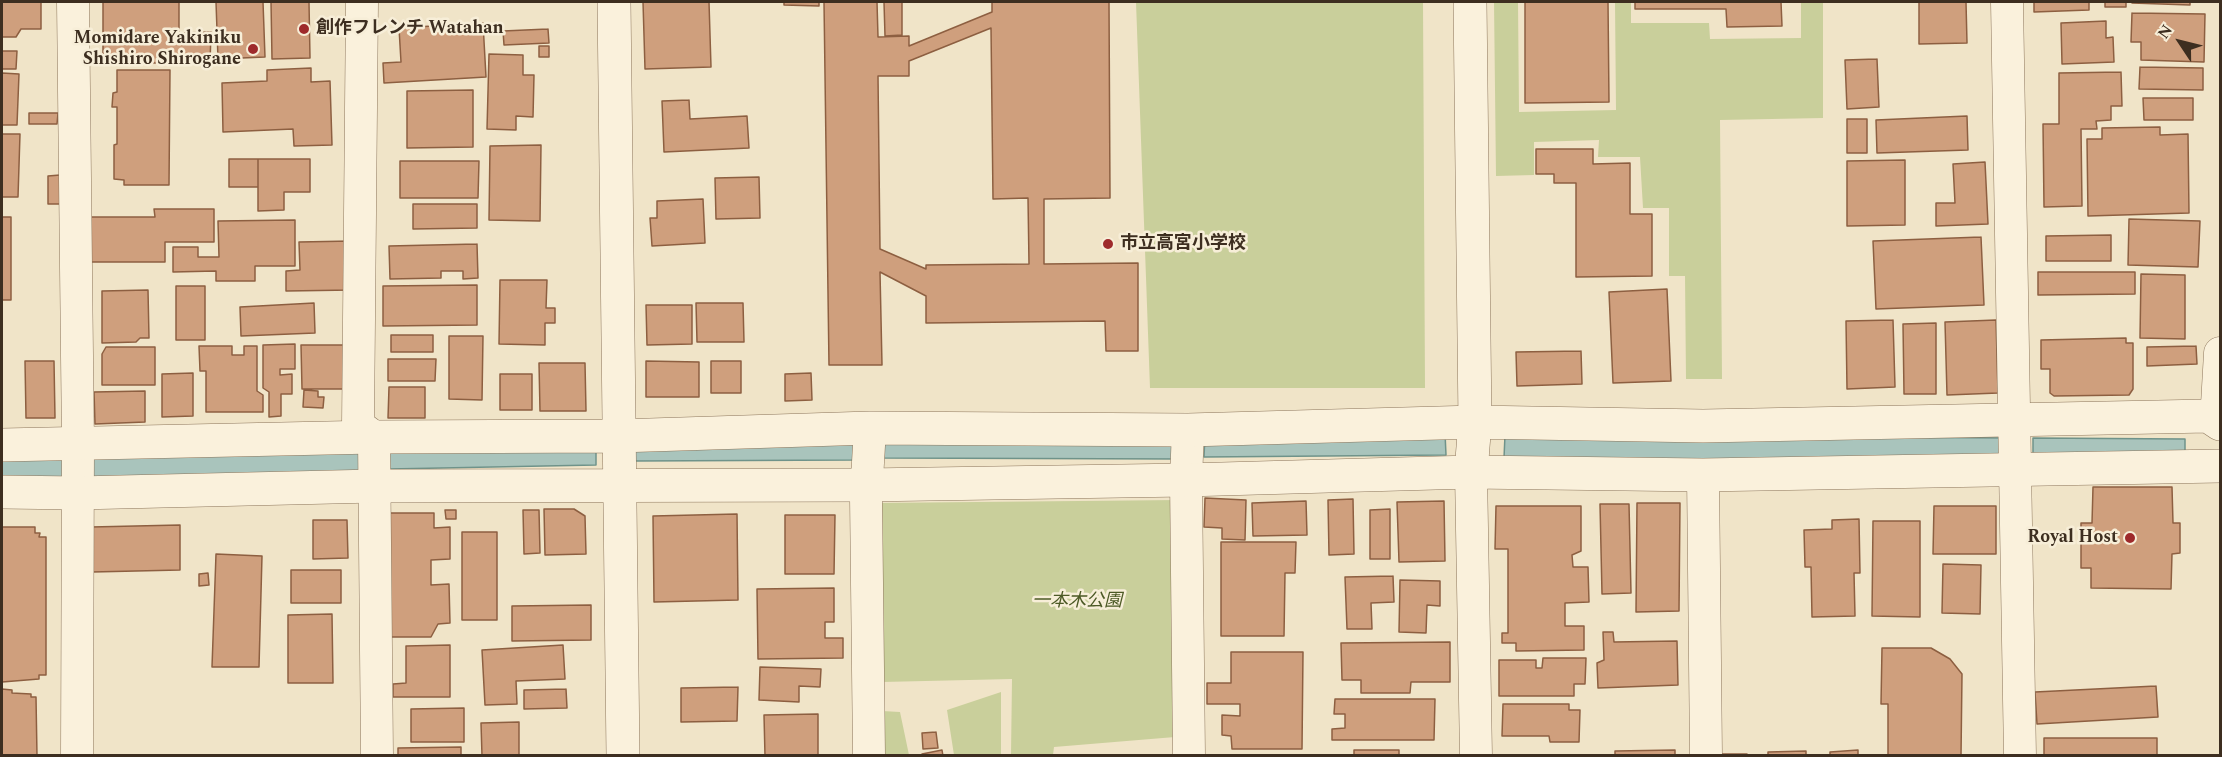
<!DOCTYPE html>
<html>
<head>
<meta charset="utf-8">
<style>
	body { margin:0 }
	#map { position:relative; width:2222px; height:757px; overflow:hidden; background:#f0e4c8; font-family:Spectral,serif }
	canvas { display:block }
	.frame { position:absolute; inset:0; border:3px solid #3d2e20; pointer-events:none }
	.north { position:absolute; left:2150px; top:12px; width:60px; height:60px; -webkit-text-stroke:4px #f7eed8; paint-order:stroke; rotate:305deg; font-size:16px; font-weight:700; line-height:24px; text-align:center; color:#3d2e20 }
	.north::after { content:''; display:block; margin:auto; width:21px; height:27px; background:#3d2e20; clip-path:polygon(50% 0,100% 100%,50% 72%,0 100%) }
</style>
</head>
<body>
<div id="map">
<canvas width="2222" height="757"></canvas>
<div class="frame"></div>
<div class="north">N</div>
</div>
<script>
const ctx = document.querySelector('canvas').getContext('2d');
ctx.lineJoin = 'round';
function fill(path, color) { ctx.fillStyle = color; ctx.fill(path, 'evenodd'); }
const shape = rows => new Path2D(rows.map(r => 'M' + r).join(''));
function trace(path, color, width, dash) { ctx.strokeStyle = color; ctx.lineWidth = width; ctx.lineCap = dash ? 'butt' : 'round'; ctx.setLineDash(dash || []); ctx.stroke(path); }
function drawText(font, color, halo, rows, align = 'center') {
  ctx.font = font + ' Spectral,"Noto Sans JP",serif'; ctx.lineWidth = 5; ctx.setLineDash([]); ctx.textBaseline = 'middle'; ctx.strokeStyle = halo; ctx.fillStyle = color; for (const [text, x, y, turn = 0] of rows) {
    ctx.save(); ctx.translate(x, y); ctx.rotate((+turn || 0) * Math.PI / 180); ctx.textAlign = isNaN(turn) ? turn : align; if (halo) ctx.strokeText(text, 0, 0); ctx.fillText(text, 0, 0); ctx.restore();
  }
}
fill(shape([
	[1136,2,1423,2,1425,388,1150,388],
	[1494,2,1518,2,1519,112,1616,110,1615,2,1631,2,1631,23,1709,23,1710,39,1801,38,1801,2,1823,2,1823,118,1720,120,1722,379,1686,379,1685,276,1669,276,1669,208,1643,208,1640,157,1598,157,1599,140,1534,142,1534,175,1496,176],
	[1179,500,1175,737,1054,747,1053,755,1011,755,1012,679,882,682,876,503],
	[1001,692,1001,755,954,755,947,710],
	[882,711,900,712,909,755,883,755]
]), '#c9cf9b');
const water = shape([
	[1445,433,1446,455,1204,457,1205,434,1445,433],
	[1505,435,2012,438,2011,462,1504,458,1505,435],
	[854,437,854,460,635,461,635,439,854,437],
	[884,437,1178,438,1177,459,884,458,884,437],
	[2033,438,2185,439,2185,463,2033,462,2033,438],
	[596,442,596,465,389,469,389,446,596,442],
	[359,446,360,472,90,479,89,453,359,446],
	[2,452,67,452,66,479,2,480,2,452]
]);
fill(water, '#a9c4bc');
trace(water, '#6f938a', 1.5);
const building = shape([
	[2,2,41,2,41,29,21,29,16,37,2,37,2,2],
	[103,2,179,2,179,33,211,32,210,63,103,63,103,2],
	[216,2,263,2,265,57,218,59,216,2],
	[271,2,309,2,310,58,272,59,271,2],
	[643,2,709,2,711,67,645,69,643,2],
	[784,2,819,2,819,6,784,5,784,2],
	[824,2,877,2,878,37,909,36,909,46,992,12,992,2,1109,2,1110,198,1044,199,1044,264,1138,263,1138,351,1106,351,1105,321,926,323,926,296,880,272,882,365,829,365,824,2],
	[991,28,993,199,1028,198,1029,264,926,265,926,269,880,249,878,76,909,76,909,61,991,28],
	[884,2,902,2,902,35,885,36,884,2],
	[1525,2,1608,2,1609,102,1525,103,1525,2],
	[1635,2,1781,2,1782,26,1727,27,1726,9,1635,9,1635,2],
	[1919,2,1966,2,1967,43,1919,44,1919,2],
	[2034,2,2089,2,2089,10,2034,12,2034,2],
	[2105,2,2126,2,2126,7,2105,7,2105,2],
	[2133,2,2190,2,2190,5,2132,3,2133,2],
	[2132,13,2205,14,2204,62,2141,60,2141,42,2131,42,2132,13],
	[2106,21,2106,38,2113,37,2114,62,2062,64,2061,23,2106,21],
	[483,23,486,77,384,83,383,63,401,62,399,28,483,23],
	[548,29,549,43,504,45,503,31,548,29],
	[539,46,549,46,549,57,539,57,539,46],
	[2,51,17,51,16,69,2,69,2,51],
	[489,54,523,55,523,75,534,75,533,117,516,116,516,130,487,129,489,54],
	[1877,59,1879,107,1847,109,1845,60,1877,59],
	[2140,67,2203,68,2203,90,2139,89,2140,67],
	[311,68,311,82,330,81,332,145,294,146,293,129,223,132,222,83,267,81,267,70,311,68],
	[117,70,170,70,169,185,124,185,124,180,114,179,114,145,117,144,117,107,112,107,113,93,117,92,117,70],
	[2121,72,2122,106,2111,106,2111,120,2096,121,2097,129,2081,129,2082,206,2044,207,2043,124,2059,124,2059,73,2121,72],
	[2,73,19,74,17,125,2,125,2,73],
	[473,90,473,147,407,148,407,91,473,90],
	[2143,98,2193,98,2193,120,2144,120,2143,98],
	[689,100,690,119,747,116,749,148,664,152,662,101,689,100],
	[29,113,58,113,57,124,29,124,29,113],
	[1967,116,1968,150,1877,153,1876,120,1967,116],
	[1847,119,1867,119,1867,153,1847,153,1847,119],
	[2160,127,2160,135,2188,134,2189,213,2088,216,2087,139,2102,139,2102,128,2160,127],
	[2,134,20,134,18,197,2,197,2,134],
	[541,145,540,221,489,220,490,146,541,145],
	[1536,149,1593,149,1593,164,1630,163,1630,214,1652,214,1652,276,1576,277,1576,183,1554,183,1554,174,1536,174,1536,149],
	[229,159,258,159,258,187,229,187,229,159],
	[258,159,310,159,310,192,284,192,284,210,258,211,258,159],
	[1905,160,1905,225,1847,226,1847,161,1905,160],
	[400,161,479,161,478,198,400,198,400,161],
	[1985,162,1988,224,1936,226,1936,203,1955,203,1953,164,1985,162],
	[60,175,60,204,48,204,48,176,60,175],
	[759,177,760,218,716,219,715,178,759,177],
	[703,199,705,243,652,246,650,218,657,218,657,201,703,199],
	[413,204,477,204,477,228,413,229,413,204],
	[154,209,214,209,214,242,165,242,165,262,86,262,87,217,155,217,154,209],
	[2,217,11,217,11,300,2,300,2,217],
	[2129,219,2200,221,2198,267,2128,265,2129,219],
	[295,220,295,266,255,266,255,281,216,281,216,271,173,272,173,247,198,247,198,257,219,257,218,221,295,220],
	[2111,235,2111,261,2046,261,2046,236,2111,235],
	[1981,237,1984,305,1876,309,1873,241,1981,237],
	[352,241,352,290,286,291,286,271,300,270,299,242,352,241],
	[477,244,478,278,463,279,463,271,441,271,441,278,390,279,389,246,477,244],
	[2038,272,2135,272,2135,294,2038,295,2038,272],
	[2141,274,2185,275,2185,339,2140,338,2141,274],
	[500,280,547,280,546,308,555,308,555,323,545,323,545,345,499,344,500,280],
	[477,285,477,325,383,326,383,286,477,285],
	[176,286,205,286,205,340,176,340,176,286],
	[1667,289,1671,381,1613,383,1609,292,1667,289],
	[148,290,149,338,140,338,136,342,102,343,102,291,148,290],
	[314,303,315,333,241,336,240,307,314,303],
	[696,303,743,303,744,342,697,342,696,303],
	[646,305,692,305,692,344,647,345,646,305],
	[1893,320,1895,387,1847,389,1846,321,1893,320],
	[1996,320,1998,393,1947,395,1945,322,1996,320],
	[1936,323,1936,394,1904,394,1903,324,1936,323],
	[391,335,433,335,433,352,391,352,391,335],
	[449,336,483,336,482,400,449,399,449,336],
	[2126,338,2126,343,2133,343,2133,389,2129,395,2054,396,2050,393,2050,369,2041,369,2041,340,2126,338],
	[295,344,295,369,280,369,280,375,292,374,292,394,281,394,281,416,269,417,269,392,263,388,263,345,295,344],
	[301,345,347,345,347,389,302,389,301,345],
	[199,346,232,346,232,355,244,355,244,346,257,346,257,391,263,395,263,412,206,412,206,371,200,371,199,346],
	[2196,346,2197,364,2147,366,2147,347,2196,346],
	[106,347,155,347,155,385,102,385,102,354,106,347],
	[1581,351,1582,384,1517,386,1516,352,1581,351],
	[388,359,436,359,435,381,388,381,388,359],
	[25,361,54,361,55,418,26,418,25,361],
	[646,361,699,362,699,397,646,397,646,361],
	[711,361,741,361,741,393,711,393,711,361],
	[539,363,585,363,586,411,540,411,539,363],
	[193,373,193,416,162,417,162,374,193,373],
	[811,373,812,400,785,401,785,374,811,373],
	[500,374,532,374,532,410,500,410,500,374],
	[389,387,425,387,425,418,388,418,389,387],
	[304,390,318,391,318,397,324,397,323,408,303,407,304,390],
	[145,391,145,422,95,424,94,392,145,391],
	[2093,487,2172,487,2173,523,2180,523,2180,553,2172,554,2171,589,2091,588,2091,568,2081,568,2081,523,2092,523,2093,487],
	[1205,498,1246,500,1245,540,1222,539,1222,528,1204,527,1205,498],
	[1353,499,1354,554,1329,555,1328,500,1353,499],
	[1306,501,1307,535,1253,536,1252,503,1306,501],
	[1444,501,1445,561,1399,562,1397,502,1444,501],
	[1637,503,1680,503,1679,611,1636,612,1637,503],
	[1600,504,1629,504,1631,593,1602,594,1600,504],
	[1496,506,1581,506,1581,551,1572,555,1573,567,1588,567,1589,602,1565,603,1565,626,1584,626,1584,650,1516,651,1516,643,1502,643,1502,633,1508,633,1508,549,1495,549,1496,506],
	[1934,506,1996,506,1996,554,1933,554,1934,506],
	[544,509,574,509,585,516,586,554,545,555,544,509],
	[1390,509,1390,559,1370,559,1370,510,1390,509],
	[445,510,456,510,456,519,446,519,445,510],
	[523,510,539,510,540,553,524,554,523,510],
	[380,513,434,513,434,528,450,527,450,559,431,560,431,585,449,584,450,623,438,624,431,637,381,637,380,513],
	[737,514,738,600,654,602,653,516,737,514],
	[785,515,835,515,834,574,785,574,785,515],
	[1859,519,1860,573,1854,573,1855,616,1812,617,1811,567,1805,567,1804,530,1832,529,1832,520,1859,519],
	[313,520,347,520,348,558,313,559,313,520],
	[1873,521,1920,521,1920,617,1872,616,1873,521],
	[180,525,180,570,92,572,91,527,180,525],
	[2,527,35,527,35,533,40,533,39,537,46,537,46,675,39,675,39,679,2,682,2,527],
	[462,532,497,532,497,620,462,620,462,532],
	[1221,542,1296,542,1295,573,1285,573,1284,636,1221,636,1221,542],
	[216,554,262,556,259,667,212,667,216,554],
	[1943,564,1981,565,1980,614,1942,613,1943,564],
	[291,570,341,570,341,603,291,603,291,570],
	[208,573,209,585,199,586,199,574,208,573],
	[1393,576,1394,602,1371,603,1372,629,1347,629,1345,577,1393,576],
	[1400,580,1440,581,1440,606,1427,605,1426,633,1399,632,1400,580],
	[834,588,834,622,825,622,825,638,843,638,843,658,758,659,757,589,834,588],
	[591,605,591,640,512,641,512,606,591,605],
	[332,614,333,683,288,683,288,615,332,614],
	[1603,632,1613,632,1614,642,1677,641,1678,685,1598,688,1597,663,1604,660,1603,632],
	[1450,642,1450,682,1411,682,1410,693,1361,693,1361,680,1342,680,1341,643,1450,642],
	[450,645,450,697,393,697,393,684,406,683,406,646,450,645],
	[563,645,565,679,516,681,517,704,485,705,482,650,563,645],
	[1882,648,1931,648,1950,659,1962,674,1961,756,1888,756,1888,704,1881,704,1882,648],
	[1231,652,1303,652,1302,749,1232,749,1231,736,1222,735,1222,715,1240,716,1240,704,1207,704,1207,683,1231,683,1231,652],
	[1543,658,1586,658,1585,684,1574,684,1574,696,1499,696,1499,660,1536,660,1536,668,1542,668,1543,658],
	[760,667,821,669,820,687,799,686,799,702,759,700,760,667],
	[2156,686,2158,717,2037,724,2035,692,2156,686],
	[738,687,737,721,681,722,681,688,738,687],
	[2,689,12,690,12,693,31,694,31,697,36,697,37,756,2,756,2,689],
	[566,689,567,708,524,709,524,690,566,689],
	[1335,699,1435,699,1434,740,1332,740,1332,729,1345,728,1345,714,1334,714,1335,699],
	[1503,704,1569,704,1569,710,1580,710,1579,742,1550,742,1549,736,1502,736,1503,704],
	[464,708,464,742,411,742,411,709,464,708],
	[818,714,818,756,765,756,764,715,818,714],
	[519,722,519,756,482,756,481,723,519,722],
	[936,732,938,748,923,749,922,733,936,732],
	[2044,738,2157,738,2157,756,2044,756,2044,738],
	[461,747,461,756,398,756,398,748,461,747],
	[942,750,943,756,922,756,922,754,942,750],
	[1354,750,1399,750,1399,756,1354,756,1354,750],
	[1675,750,1675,756,1615,756,1615,751,1675,750],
	[1858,750,1858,756,1830,756,1830,752,1858,750],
	[1806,751,1806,756,1768,756,1768,752,1806,751],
	[1722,754,1747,754,1747,756,1722,756,1722,754]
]);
fill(building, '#cf9f7d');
trace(building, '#8d5f41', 1.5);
const minor = shape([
	[73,2,78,444,77,756],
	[362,2,358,425,374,437,377,756],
	[2007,2,2020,756],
	[2220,353,2217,405,2220,408],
	[1188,430,1186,480,1189,756],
	[1471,472,1476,756],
	[1703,475,1706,756],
	[869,756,866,497,870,428]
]);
const tertiary = shape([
	[614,2,623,756],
	[1470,2,1475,422,1471,472],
	[2,445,374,437,618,436,870,428,1188,430,1475,422,1703,426,2208,416,2220,424],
	[2,492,78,493,375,486,866,485,1186,480,1471,472,1703,475,2220,466]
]);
trace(minor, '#8d765c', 33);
trace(tertiary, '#8d765c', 34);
trace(minor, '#faf1dc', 32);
trace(tertiary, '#faf1dc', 33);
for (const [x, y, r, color] of [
	[304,29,6,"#9e2a2b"],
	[253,49,6,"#9e2a2b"],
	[1108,244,6,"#9e2a2b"],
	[2130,538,6,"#9e2a2b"]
]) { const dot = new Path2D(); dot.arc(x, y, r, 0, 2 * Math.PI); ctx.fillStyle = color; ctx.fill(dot); trace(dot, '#f7eed8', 2); }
drawText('bold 18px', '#3d2e20', '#f7eed8', [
	["創作フレンチ Watahan",316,29],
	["Momidare Yakiniku",241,39,"right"],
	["Shishiro Shirogane",241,60,"right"],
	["市立高宮小学校",1120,244],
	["Royal Host",2118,538,"right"]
], 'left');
drawText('italic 18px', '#4d5a26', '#f7eed8', [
	["一本木公園",1077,602]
]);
</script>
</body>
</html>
